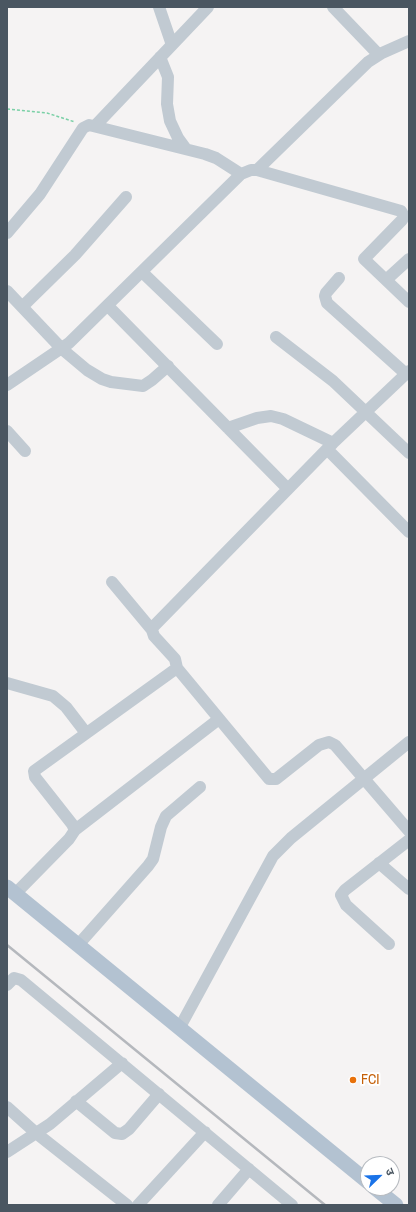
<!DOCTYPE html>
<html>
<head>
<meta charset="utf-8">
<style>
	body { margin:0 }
	#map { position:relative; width:416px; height:1212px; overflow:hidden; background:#f5f3f3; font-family:"Archivo Narrow","Noto Sans Devanagari",sans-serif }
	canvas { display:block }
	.frame { position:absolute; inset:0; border:8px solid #4a5661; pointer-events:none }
	.north { position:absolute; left:360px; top:1156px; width:40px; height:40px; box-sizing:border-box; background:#fff; border:1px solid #b7bbc0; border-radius:50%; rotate:67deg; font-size:11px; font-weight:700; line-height:16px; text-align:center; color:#4a5661 }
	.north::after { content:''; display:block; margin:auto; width:14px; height:18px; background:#1a73e8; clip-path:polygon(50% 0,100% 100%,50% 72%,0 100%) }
</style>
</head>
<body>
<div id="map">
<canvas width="416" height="1212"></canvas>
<div class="frame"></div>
<div class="north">उ</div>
</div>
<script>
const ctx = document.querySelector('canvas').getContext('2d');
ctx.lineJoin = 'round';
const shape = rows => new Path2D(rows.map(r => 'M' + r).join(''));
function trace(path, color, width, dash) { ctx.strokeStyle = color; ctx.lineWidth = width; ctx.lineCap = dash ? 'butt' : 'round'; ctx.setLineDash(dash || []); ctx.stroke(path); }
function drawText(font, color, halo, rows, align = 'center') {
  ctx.font = font + ' "Archivo Narrow",sans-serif'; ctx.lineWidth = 4; ctx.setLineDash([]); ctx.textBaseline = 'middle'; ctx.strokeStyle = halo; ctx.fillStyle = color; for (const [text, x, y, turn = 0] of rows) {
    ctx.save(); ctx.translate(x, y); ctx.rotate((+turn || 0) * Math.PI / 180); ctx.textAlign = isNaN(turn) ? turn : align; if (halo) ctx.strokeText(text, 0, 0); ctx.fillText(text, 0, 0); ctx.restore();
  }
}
trace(shape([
	[7,109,47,113,75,122]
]), '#7ad0a6', 1.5, [3, 2]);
trace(shape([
	[159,7,172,45],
	[333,7,379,55],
	[160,57,168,77,167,104,170,121,178,138,186,149],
	[95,126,208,7],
	[257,170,368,62,382,53,409,41],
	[7,233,40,194,83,128,89,125,205,154,216,158,241,174],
	[142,272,217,344],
	[339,278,326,293,325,296,327,303,406,374],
	[386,280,409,259],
	[7,291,62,349,87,370,102,379,111,382,143,386,152,380,168,366],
	[108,306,288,489],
	[22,307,75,255,126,197],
	[276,337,333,381,409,453],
	[7,385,69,343,241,174,251,170,257,170,401,211,404,216,402,220,364,259,409,302],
	[228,428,257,418,271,416,283,419,333,443],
	[7,431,25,451],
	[327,449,409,532],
	[112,582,152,630],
	[177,668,269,779,276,779,319,745,329,742,335,745,409,831],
	[7,683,53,696,66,707,86,733],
	[75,830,219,719],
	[379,863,409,889],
	[15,894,69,839,75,830,72,824,35,777,34,771,177,668,175,659,154,636,152,630,153,627,333,443,409,371],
	[389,944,346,905,341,895,345,890,409,840],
	[78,945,148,866,153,859,161,827,166,816,200,787],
	[7,985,14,978,21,980,292,1205],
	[180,1027,273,856,291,838,409,742],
	[76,1101,115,1133,122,1134,129,1129,159,1094],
	[7,1107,36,1133,127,1205],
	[7,1152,50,1124,122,1063],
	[138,1205,205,1132],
	[218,1205,249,1169]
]), '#c1cad2', 12);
trace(shape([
	[7,887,368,1182],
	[375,1188,396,1205]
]), '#b3c2d1', 15);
trace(shape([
	[7,945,325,1205]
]), '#b5b8bd', 2.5);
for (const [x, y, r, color] of [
	[353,1080,4,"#e8710a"]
]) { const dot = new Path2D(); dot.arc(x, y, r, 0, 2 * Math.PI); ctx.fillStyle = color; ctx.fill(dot); trace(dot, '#fff', 1.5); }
drawText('14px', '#c56008', '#fff', [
	["FCI",361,1080]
], 'left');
</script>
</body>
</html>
